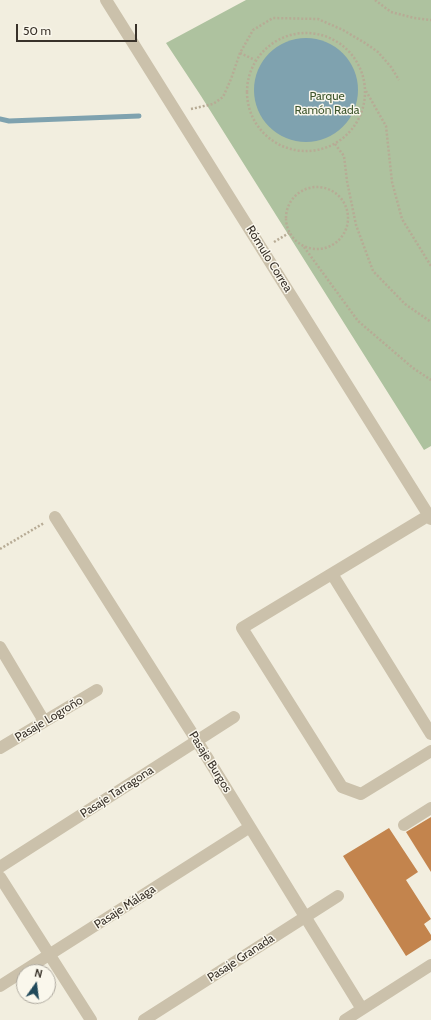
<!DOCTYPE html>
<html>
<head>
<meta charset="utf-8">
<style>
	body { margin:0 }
	#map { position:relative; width:431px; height:1020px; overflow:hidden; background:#f2eedf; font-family:Cabin,sans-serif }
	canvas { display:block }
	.north { position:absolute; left:16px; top:964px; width:40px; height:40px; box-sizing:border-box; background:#faf7ec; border:1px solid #ada89e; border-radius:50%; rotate:14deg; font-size:11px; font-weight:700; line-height:16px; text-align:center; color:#39322a }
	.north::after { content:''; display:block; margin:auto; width:14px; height:18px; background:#20495a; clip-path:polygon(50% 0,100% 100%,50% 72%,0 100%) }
	.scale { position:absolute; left:16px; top:24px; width:121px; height:18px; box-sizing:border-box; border:2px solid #39322a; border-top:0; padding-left:5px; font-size:12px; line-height:14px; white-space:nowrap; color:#39322a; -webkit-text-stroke:3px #faf7ec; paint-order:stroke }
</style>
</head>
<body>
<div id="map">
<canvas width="431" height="1020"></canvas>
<div class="north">N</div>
<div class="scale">50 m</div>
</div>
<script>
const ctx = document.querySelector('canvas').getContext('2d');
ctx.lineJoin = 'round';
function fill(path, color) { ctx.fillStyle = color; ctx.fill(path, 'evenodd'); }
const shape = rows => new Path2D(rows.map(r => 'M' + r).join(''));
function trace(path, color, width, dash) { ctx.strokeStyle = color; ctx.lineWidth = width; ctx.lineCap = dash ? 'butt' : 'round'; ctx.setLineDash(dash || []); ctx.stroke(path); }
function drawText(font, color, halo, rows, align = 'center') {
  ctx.font = font + ' Cabin,sans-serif'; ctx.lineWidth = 3; ctx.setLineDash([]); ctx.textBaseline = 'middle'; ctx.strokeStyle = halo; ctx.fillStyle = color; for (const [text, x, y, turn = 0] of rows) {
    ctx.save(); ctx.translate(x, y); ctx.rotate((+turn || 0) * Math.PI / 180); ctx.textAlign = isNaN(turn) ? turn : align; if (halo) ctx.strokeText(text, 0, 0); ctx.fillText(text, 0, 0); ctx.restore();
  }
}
fill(shape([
	[246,0,431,0,431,446,424,450,201,96,166,43]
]), '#aec29f');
fill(shape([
	'254 90a52 52 0 1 1 104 0a52 52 0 1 1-104 0Z'
]), '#7fa2af');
trace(shape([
	[0,119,9,121,139,116]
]), '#7fa2af', 5);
fill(shape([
	[431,817,431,872,406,832],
	[389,828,418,872,406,880,431,919,424,924,431,935,431,940,406,956,343,856]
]), '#c3844d');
trace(shape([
	[375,0,391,12,414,18,431,20],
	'247 92a59 59 0 1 1 118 0a59 59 0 1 1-118 0Z',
	[240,53,255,60],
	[366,91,386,126,392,182,402,219,431,266],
	[191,109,213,104,223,97,231,79,240,53,253,30,273,18,318,19,343,30,365,43,378,52,391,67,399,80],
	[335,144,344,156,347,181,356,225,373,271,405,304,431,322],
	'286 218a31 31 0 1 1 62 0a31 31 0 1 1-62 0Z',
	[274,242,289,233],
	[304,247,358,321,413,368,431,380],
	[0,549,44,523]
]), '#b7ab95', 2.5, [2, 2]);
trace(shape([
	[106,0,431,519],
	[431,514,242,628,342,787,361,794,431,751],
	[55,517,197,741,362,1009],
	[332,574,431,734],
	[0,647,44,721],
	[0,748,97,690],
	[404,825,431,808],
	[0,867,234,717],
	[0,877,91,1020],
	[0,986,250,827],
	[144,1020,338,896],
	[345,1020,431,965]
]), '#cbc1ab', 12);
drawText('12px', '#3f572e', '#faf7ec', [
	["Parque",327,96],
	["Ramón Rada",327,110]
]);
drawText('12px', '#39322a', '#faf7ec', [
	["Rómulo Correa",269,259,58],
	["Pasaje Logroño",49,719,-31],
	["Pasaje Burgos",210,762,58],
	["Pasaje Tarragona",117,792,-33],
	["Pasaje Málaga",125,907,-33],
	["Pasaje Granada",241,958,-33]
]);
</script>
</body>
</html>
